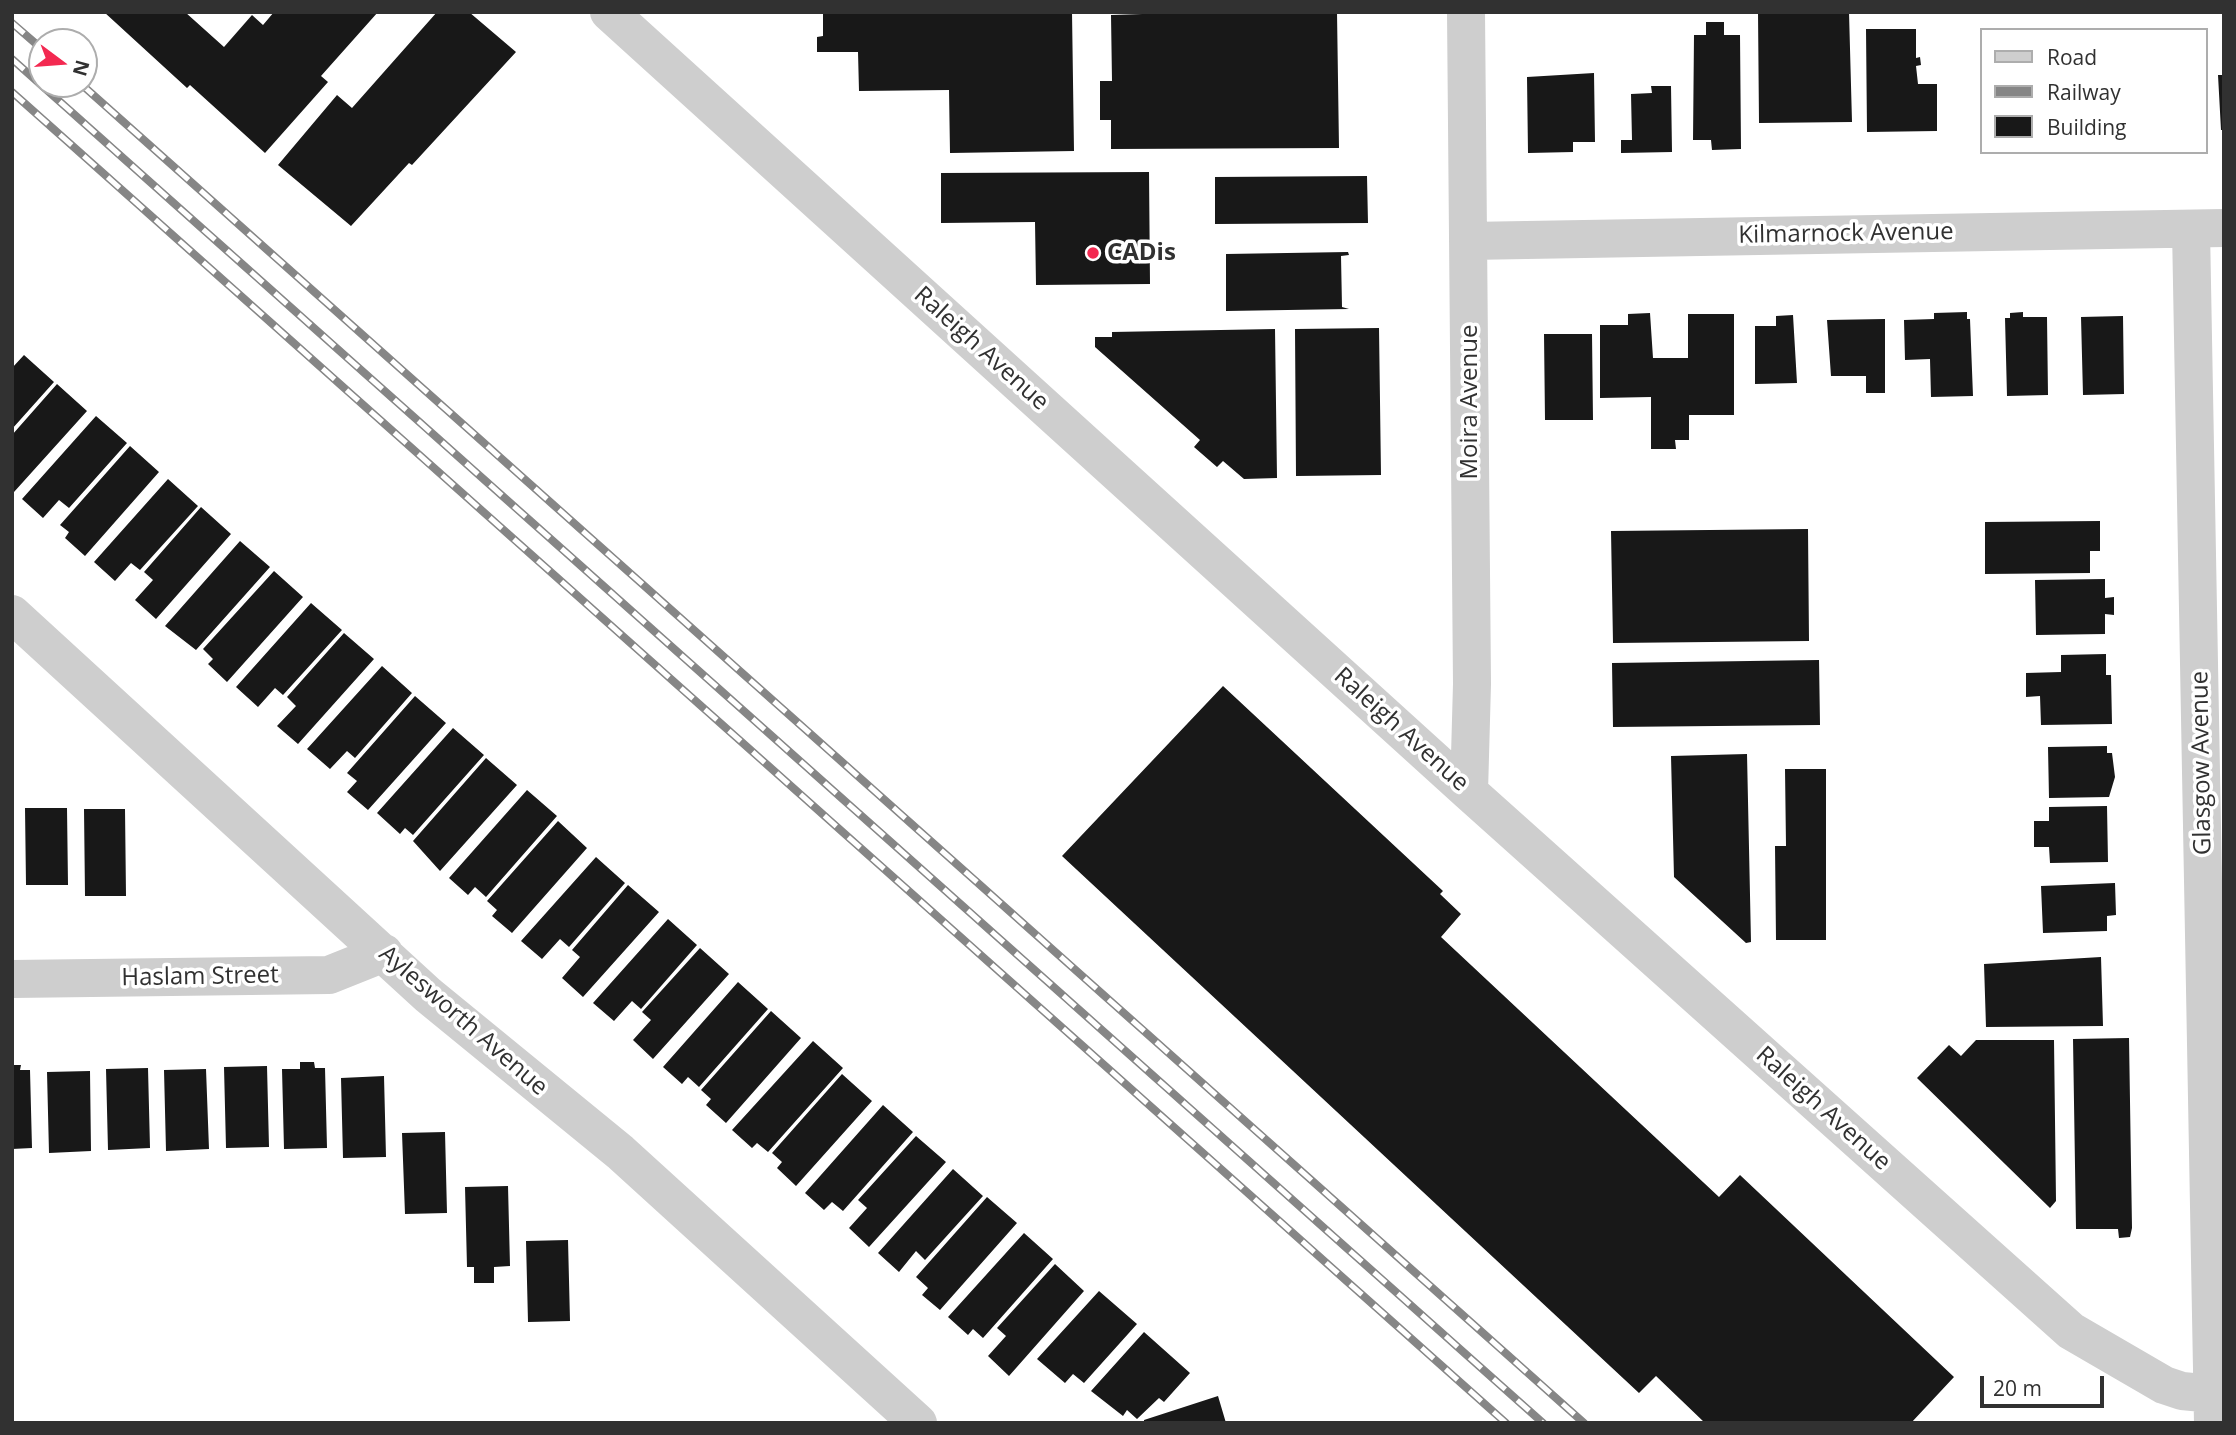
<!DOCTYPE html>
<html>
<head>
<meta charset="utf-8">
<style>
	body { margin:0 }
	#map { position:relative; width:2236px; height:1435px; overflow:hidden; background:#fff; font-family:"Open Sans",sans-serif }
	canvas { display:block }
	.frame { position:absolute; inset:0; border:14px solid #313131; pointer-events:none }
	.legend { position:absolute; left:1980px; top:28px; width:228px; height:126px; box-sizing:border-box; background:#fff; border:2px solid #adadad; margin:0; padding:9px 12px; list-style:none; font-size:21px; color:#313131 }
	.legend li { display:flex; align-items:center; gap:14px; height:35px }
	.legend b { width:35px; border:2px solid #adadad }
	.north { position:absolute; left:28px; top:28px; width:70px; height:70px; box-sizing:border-box; background:#fff; border:2px solid #adadad; border-radius:50%; rotate:106deg; font-size:19px; font-weight:700; line-height:28px; text-align:center; color:#313131 }
	.north::after { content:''; display:block; margin:auto; width:24px; height:32px; background:#f32951; clip-path:polygon(50% 0,100% 100%,50% 72%,0 100%) }
	.scale { position:absolute; left:1980px; top:1376px; width:124px; height:32px; box-sizing:border-box; border:4px solid #313131; border-top:0; padding-left:9px; font-size:21px; line-height:24px; white-space:nowrap; color:#313131; -webkit-text-stroke:5px #fff; paint-order:stroke }
</style>
</head>
<body>
<div id="map">
<canvas width="2236" height="1435"></canvas>
<div class="frame"></div>
<ul class="legend">
<li><b style="height:9px;background:#cecece"></b>Road</li>
<li><b style="height:9px;background:#868686"></b>Railway</li>
<li><b style="height:19px;background:#181818"></b>Building</li>
</ul>
<div class="north">N</div>
<div class="scale">20 m</div>
</div>
<script>
const ctx = document.querySelector('canvas').getContext('2d');
ctx.lineJoin = 'round';
function fill(path, color) { ctx.fillStyle = color; ctx.fill(path, 'evenodd'); }
const shape = rows => new Path2D(rows.map(r => 'M' + r).join(''));
function trace(path, color, width, dash) { ctx.strokeStyle = color; ctx.lineWidth = width; ctx.lineCap = dash ? 'butt' : 'round'; ctx.setLineDash(dash || []); ctx.stroke(path); }
function drawText(font, color, halo, rows, align = 'center') {
  ctx.font = font + ' "Open Sans",sans-serif'; ctx.lineWidth = 7; ctx.setLineDash([]); ctx.textBaseline = 'middle'; ctx.strokeStyle = halo; ctx.fillStyle = color; for (const [text, x, y, turn = 0] of rows) {
    ctx.save(); ctx.translate(x, y); ctx.rotate((+turn || 0) * Math.PI / 180); ctx.textAlign = isNaN(turn) ? turn : align; if (halo) ctx.strokeText(text, 0, 0); ctx.fillText(text, 0, 0); ctx.restore();
  }
}
fill(shape([
	[104,12,185,12,224,47,252,15,263,25,274,12,378,12,321,76,328,82,265,153,190,85,187,88],
	[437,12,469,12,516,52,412,165,409,163,351,226,278,165,337,95,352,108],
	[823,12,1072,12,1074,151,950,153,949,90,859,91,858,52,817,52,817,37,823,36],
	[1205,12,1337,12,1339,148,1111,149,1111,120,1100,120,1100,81,1112,81,1111,15],
	[1758,12,1849,12,1852,122,1759,123],
	[1706,22,1724,22,1724,35,1740,35,1741,149,1712,150,1711,140,1693,140,1694,35,1706,35],
	[1866,29,1916,29,1916,58,1920,57,1921,65,1916,66,1918,84,1937,84,1937,131,1867,132],
	[1594,73,1595,142,1573,142,1573,152,1528,153,1527,77],
	[2218,75,2224,75,2224,130,2221,130],
	[1651,86,1671,86,1672,152,1621,153,1621,140,1632,140,1631,94,1652,93],
	[1149,172,1150,284,1036,285,1035,222,941,223,941,173],
	[1367,176,1368,223,1215,224,1215,177],
	[1348,252,1349,255,1341,256,1342,307,1349,309,1226,311,1226,254],
	[1967,312,1967,319,1970,319,1973,396,1931,397,1930,359,1905,360,1904,320,1934,319,1934,313],
	[2023,312,2023,317,2047,317,2048,395,2007,396,2005,318,2010,318,2010,313],
	[1650,313,1653,358,1688,358,1688,314,1734,314,1734,415,1689,415,1689,440,1675,440,1676,449,1651,449,1651,397,1600,398,1600,325,1628,325,1628,314],
	[1793,315,1797,383,1755,384,1755,326,1776,326,1776,316],
	[2123,316,2124,394,2083,395,2081,317],
	[1885,319,1885,393,1866,393,1866,376,1831,376,1827,320],
	[1379,328,1381,475,1296,476,1295,329],
	[1275,329,1277,478,1244,479,1223,461,1217,467,1194,447,1200,440,1095,347,1095,337,1112,337,1112,332],
	[1544,334,1592,334,1593,420,1545,420],
	[24,355,54,382,12,429,12,368],
	[57,384,87,411,14,492,12,435],
	[96,416,127,443,69,508,59,500,43,518,22,499],
	[130,446,159,472,85,556,65,538,69,532,60,525],
	[168,479,198,506,140,570,131,563,115,581,94,562],
	[201,507,231,534,156,619,135,600,153,580,144,572],
	[2100,521,2100,551,2090,551,2090,573,1985,574,1985,522],
	[1808,529,1809,641,1613,643,1611,531],
	[240,541,270,567,196,650,165,626],
	[274,571,303,597,227,682,208,664,213,659,203,649],
	[2105,579,2105,598,2114,597,2114,615,2105,614,2105,634,2036,635,2035,580],
	[311,603,342,630,283,695,275,688,258,707,236,687],
	[344,633,374,659,298,744,277,726,296,706,287,697],
	[2106,654,2106,675,2111,675,2112,724,2041,725,2040,696,2026,697,2026,673,2061,672,2061,655],
	[1819,660,1820,725,1613,727,1612,663],
	[382,666,412,693,355,758,347,751,330,769,307,749],
	[1223,686,1443,891,1440,894,1461,914,1441,937,1719,1197,1740,1175,1954,1377,1911,1423,1705,1423,1656,1376,1639,1393,1062,856],
	[415,696,446,723,368,810,347,792,357,781,347,773],
	[453,728,484,755,413,835,405,828,400,834,377,813],
	[2107,746,2107,753,2112,753,2115,777,2109,797,2049,798,2048,747],
	[1747,754,1751,942,1746,943,1674,877,1671,756],
	[486,758,517,785,440,871,413,841],
	[1785,769,1826,769,1826,940,1776,940,1775,846,1786,846],
	[527,790,557,816,486,897,475,887,468,895,449,878],
	[2107,806,2108,862,2050,863,2049,847,2034,847,2034,821,2049,821,2049,807],
	[25,808,67,808,68,885,26,885],
	[84,809,125,809,126,896,85,896],
	[558,821,587,848,512,933,492,916,497,910,487,901],
	[596,857,625,883,569,947,560,939,542,959,521,941],
	[2115,883,2116,915,2107,916,2107,931,2043,933,2041,886],
	[628,885,659,912,583,997,562,978,580,957,572,950],
	[668,919,697,945,641,1009,632,1001,614,1021,593,1003],
	[700,948,729,974,653,1059,633,1040,651,1020,642,1012],
	[2101,957,2103,1026,1986,1027,1984,964],
	[738,982,768,1009,699,1087,688,1077,682,1084,663,1067],
	[771,1011,801,1038,726,1123,706,1105,711,1099,701,1090],
	[2129,1038,2132,1228,2130,1237,2119,1238,2118,1229,2076,1229,2073,1039],
	[1976,1040,2054,1040,2056,1201,2050,1208,1917,1078,1949,1045,1961,1056],
	[813,1041,843,1068,768,1152,757,1143,752,1148,732,1130],
	[300,1062,314,1062,315,1068,325,1068,327,1148,284,1149,282,1069,300,1069],
	[12,1065,21,1065,20,1070,30,1070,32,1148,12,1149],
	[267,1066,269,1147,226,1148,224,1067],
	[148,1068,150,1148,108,1150,106,1069],
	[206,1069,209,1149,166,1151,164,1070],
	[90,1071,91,1151,49,1153,47,1072],
	[842,1074,872,1101,796,1186,777,1168,782,1162,772,1153],
	[384,1076,386,1157,343,1158,341,1078],
	[883,1105,913,1132,843,1211,832,1202,824,1210,805,1193],
	[445,1132,447,1213,405,1214,402,1133],
	[916,1136,946,1162,869,1247,849,1228,867,1208,858,1200],
	[953,1169,983,1196,925,1260,916,1251,899,1272,878,1253],
	[508,1186,510,1266,494,1267,494,1283,474,1283,474,1267,467,1267,465,1187],
	[987,1197,1017,1223,940,1310,922,1295,928,1288,916,1277],
	[1024,1233,1053,1259,983,1338,973,1329,968,1335,948,1317],
	[568,1240,570,1321,528,1322,526,1241],
	[1055,1264,1084,1291,1009,1376,988,1356,1006,1336,997,1328],
	[1099,1291,1137,1324,1084,1383,1073,1374,1065,1383,1037,1359],
	[1144,1332,1190,1373,1164,1402,1159,1398,1137,1419,1127,1410,1123,1416,1091,1391],
	[1218,1396,1226,1423,1144,1423,1144,1420]
]), '#181818');
trace(shape([
	[609,12,1469,792,2071,1331,2164,1385,2182,1391,2224,1395],
	[1466,12,1472,684,1469,792],
	[2191,229,2213,1423],
	[1468,241,2224,228],
	[12,614,428,995,620,1152,918,1423],
	[12,979,329,975,384,953]
]), '#cecece', 38);
const rail = shape([
	[12,23,42,49],
	[12,59,1543,1423],
	[81,84,1584,1423],
	[12,92,1506,1423]
]);
trace(rail, '#868686', 8);
trace(rail, '#fff', 5, [16]);
for (const [x, y, r, color] of [
	[1093,253,7,"#f32951"]
]) { const dot = new Path2D(); dot.arc(x, y, r, 0, 2 * Math.PI); ctx.fillStyle = color; ctx.fill(dot); trace(dot, '#fff', 2.5); }
drawText('24px', '#313131', '#fff', [
	["Kilmarnock Avenue",1846,234,-1],
	["Raleigh Avenue",981,349,42],
	["Moira Avenue",1470,402,-90],
	["Raleigh Avenue",1401,730,42],
	["Glasgow Avenue",2202,763,-91],
	["Haslam Street",200,977,-1],
	["Aylesworth Avenue",463,1021,41],
	["Raleigh Avenue",1823,1109,42]
]);
drawText('bold 24px', '#313131', '#fff', [
	["CADis",1107,253]
], 'left');
</script>
</body>
</html>
